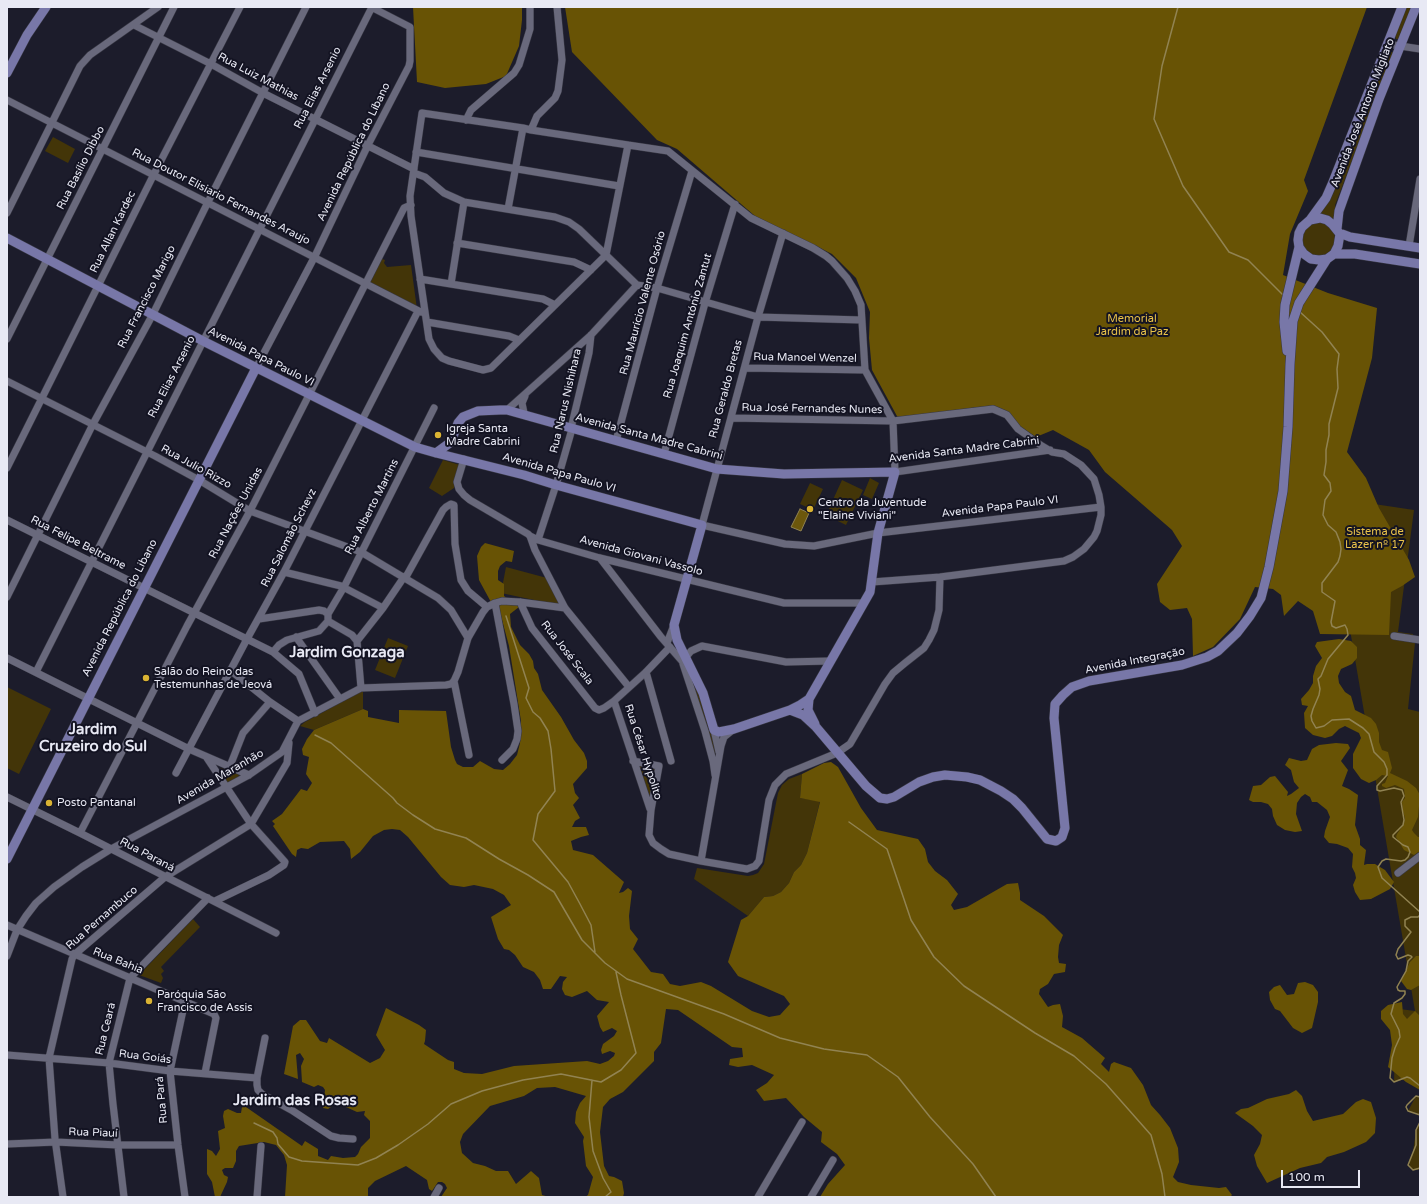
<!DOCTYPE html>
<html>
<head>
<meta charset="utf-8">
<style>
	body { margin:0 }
	#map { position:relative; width:1427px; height:1204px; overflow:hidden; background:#1c1c2b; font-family:"Varela Round",sans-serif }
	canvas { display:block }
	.frame { position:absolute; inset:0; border:8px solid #e8e9f4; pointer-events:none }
	.scale { position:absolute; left:1281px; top:1170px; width:79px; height:18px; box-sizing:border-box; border:2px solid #e8e9f4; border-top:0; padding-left:5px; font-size:12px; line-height:14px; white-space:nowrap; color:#e8e9f4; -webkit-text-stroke:3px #131322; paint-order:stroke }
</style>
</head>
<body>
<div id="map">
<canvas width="1427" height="1204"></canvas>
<div class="frame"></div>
<div class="scale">100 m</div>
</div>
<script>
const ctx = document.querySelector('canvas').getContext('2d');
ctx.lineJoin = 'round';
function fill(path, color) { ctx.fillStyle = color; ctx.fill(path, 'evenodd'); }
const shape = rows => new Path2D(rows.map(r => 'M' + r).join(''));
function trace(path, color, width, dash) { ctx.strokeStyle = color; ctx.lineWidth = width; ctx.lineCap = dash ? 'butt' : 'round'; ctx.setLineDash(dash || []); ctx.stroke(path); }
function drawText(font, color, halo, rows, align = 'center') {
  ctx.font = font + ' "Varela Round",sans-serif'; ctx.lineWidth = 4; ctx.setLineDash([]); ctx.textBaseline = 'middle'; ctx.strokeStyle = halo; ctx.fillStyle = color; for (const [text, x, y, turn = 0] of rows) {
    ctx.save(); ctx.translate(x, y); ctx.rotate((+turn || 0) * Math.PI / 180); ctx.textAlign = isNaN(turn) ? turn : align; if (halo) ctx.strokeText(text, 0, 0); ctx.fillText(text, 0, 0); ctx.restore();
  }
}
fill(shape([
	[1406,7,1412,7,1398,39,1396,39,1395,36],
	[1389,52,1393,52,1394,53,1335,205,1335,222,1318,216,1333,194],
	[53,137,75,149,68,163,45,151],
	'1301 239a17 17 0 1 1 34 0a17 17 0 1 1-34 0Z',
	[382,259,385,260,384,263,387,267,411,265,417,309,370,283],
	[443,460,460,465,455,477,454,488,442,496,429,488],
	[870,478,879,483,872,499,863,495],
	[842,480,863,490,846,525,826,515],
	[810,483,823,489,813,510,800,504],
	[1334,498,1414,510,1398,632,1413,634,1415,643,1408,709,1420,712,1420,1082,1410,1078,1394,1082,1395,1048,1392,1008,1415,1011,1340,571],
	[506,567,547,578,559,601,558,604,553,604,501,593],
	[388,638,408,646,395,678,375,670],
	[695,685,697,686,714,736,716,759,694,687],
	[7,687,51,709,19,774,7,768],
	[363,690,363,709,314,730,300,726,305,722],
	[637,764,658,769,651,799],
	[221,768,238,774,239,776,229,783,227,783,219,771],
	[802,774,800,798,820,801,807,853,801,865,794,872,789,883,781,892,773,896,764,897,748,916,694,879,697,868,748,876,753,875,758,873,764,864,778,793,782,785,789,779],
	[193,919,200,927,161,967,164,971,161,974,163,978,161,983,139,975],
	[1416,1096,1420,1098,1420,1116,1417,1113,1408,1111],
	[1420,1122,1420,1169,1417,1170,1410,1168,1409,1161,1413,1152,1416,1130]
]), '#433508');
fill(shape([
	[413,7,522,7,522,20,519,46,506,76,486,84,445,88,417,82],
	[565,7,1367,7,1304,180,1308,191,1290,234,1283,275,1328,293,1377,308,1372,358,1347,452,1366,478,1379,508,1409,560,1415,577,1402,586,1391,592,1389,635,1320,634,1313,611,1298,601,1284,616,1281,595,1273,589,1255,587,1240,619,1213,647,1193,656,1192,619,1187,608,1170,610,1160,602,1157,584,1182,546,1172,530,1105,472,1089,450,1053,430,1036,437,1019,426,1010,413,997,407,979,407,898,418,872,370,869,338,870,312,856,278,832,254,755,216,677,149,657,140,572,52],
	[485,543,514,551,512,562,506,561,500,566,498,571,498,580,504,584,504,596,519,607,510,614,511,627,520,645,529,654,533,661,534,668,538,674,542,690,561,717,574,740,584,753,587,761,587,768,573,784,575,793,579,798,573,805,580,818,575,821,572,827,586,827,589,835,581,837,571,841,573,850,593,855,624,882,619,893,623,892,628,888,632,891,629,916,630,929,638,939,633,949,651,972,663,974,670,984,680,986,701,982,711,986,752,1011,769,1017,780,1015,790,1004,784,996,738,976,728,962,741,920,748,916,764,897,773,896,781,892,789,883,794,872,801,865,807,853,820,802,800,798,802,774,824,763,831,762,838,767,861,808,877,830,918,839,925,849,928,862,935,871,947,880,958,894,951,905,954,910,967,907,1007,884,1018,883,1020,893,1020,900,1044,916,1063,935,1059,945,1058,957,1059,963,1066,964,1065,972,1054,974,1048,984,1040,989,1039,994,1048,1007,1053,1005,1060,1004,1063,1016,1062,1027,1082,1038,1105,1058,1101,1064,1109,1072,1111,1064,1114,1062,1131,1068,1143,1085,1151,1105,1160,1115,1170,1128,1178,1148,1179,1162,1173,1177,1178,1182,1191,1185,1219,1188,1226,1187,1232,1195,1230,1197,820,1197,828,1184,845,1165,837,1154,821,1142,822,1132,804,1117,786,1098,764,1101,756,1090,767,1083,774,1075,752,1065,738,1067,729,1065,730,1059,743,1057,742,1048,732,1047,678,1010,666,1009,661,1043,654,1052,654,1061,623,1092,610,1099,603,1107,600,1132,604,1166,609,1176,614,1177,622,1181,624,1193,623,1197,585,1197,588,1195,593,1177,586,1166,583,1141,584,1137,575,1123,576,1112,580,1103,586,1096,555,1087,537,1088,524,1096,490,1106,463,1134,460,1142,462,1153,473,1163,485,1166,496,1171,508,1171,516,1184,531,1171,539,1178,542,1195,549,1197,441,1197,447,1188,445,1184,442,1182,438,1182,432,1191,429,1189,427,1180,406,1166,375,1181,368,1188,368,1197,285,1197,287,1165,284,1155,276,1145,264,1142,239,1146,236,1151,236,1161,233,1168,225,1168,222,1170,224,1175,228,1177,227,1182,220,1197,215,1197,212,1182,207,1174,207,1149,212,1151,216,1156,220,1149,218,1131,225,1128,223,1116,224,1111,228,1109,237,1113,241,1113,242,1107,246,1107,302,1146,305,1141,318,1149,318,1156,328,1160,331,1156,343,1158,355,1157,358,1154,361,1147,370,1138,370,1121,364,1115,365,1111,357,1112,337,1103,328,1109,323,1108,325,1090,323,1087,318,1085,314,1087,302,1082,301,1066,304,1059,300,1053,296,1055,298,1079,284,1074,293,1026,300,1020,306,1020,320,1041,327,1043,329,1038,370,1063,380,1058,385,1050,376,1035,386,1008,419,1025,426,1030,425,1041,424,1044,448,1060,454,1062,454,1069,464,1073,482,1074,514,1066,587,1061,600,1064,608,1061,614,1056,615,1053,610,1051,602,1054,601,1050,603,1044,614,1036,617,1031,612,1028,603,1032,600,1027,597,1016,609,1002,597,1000,587,991,572,997,565,995,562,989,563,982,567,977,560,976,551,989,543,989,540,980,534,972,523,967,515,955,509,950,504,949,498,939,491,917,511,905,504,895,493,889,474,885,464,887,450,885,441,877,408,837,400,830,392,829,384,830,373,836,360,852,351,859,350,849,344,841,320,842,308,849,301,848,297,850,296,857,292,854,273,826,275,824,272,821,282,814,301,789,307,791,312,783,306,774,309,757,303,755,302,749,307,739,314,730,363,709,368,711,368,717,399,723,399,710,446,711,451,747,455,760,457,764,463,767,473,767,480,761,494,769,503,770,510,764,517,755,520,743,521,721,509,646,498,605,492,604,479,580,477,556,481,547],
	[1339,639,1351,641,1357,647,1357,658,1352,664,1341,669,1338,676,1339,683,1345,692,1351,696,1355,710,1371,718,1376,724,1379,733,1379,742,1382,750,1388,752,1392,768,1390,773,1407,781,1416,788,1420,795,1418,817,1412,830,1414,833,1418,837,1420,837,1420,851,1414,855,1404,850,1396,837,1397,834,1404,824,1405,818,1403,811,1402,802,1405,798,1404,789,1395,785,1386,788,1382,786,1382,784,1385,783,1388,776,1382,775,1376,780,1369,783,1361,779,1353,768,1353,754,1361,738,1359,733,1345,726,1339,729,1332,736,1325,738,1313,735,1305,728,1304,713,1308,706,1302,705,1301,699,1309,690,1313,683,1313,676,1316,666,1322,658,1315,646,1317,642],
	[1336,743,1348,744,1350,748,1341,761,1348,770,1342,786,1349,789,1358,795,1355,825,1360,839,1360,845,1366,850,1364,865,1367,864,1375,864,1385,870,1394,882,1390,889,1371,899,1360,900,1355,892,1353,885,1356,878,1355,873,1352,867,1353,854,1348,848,1337,844,1329,843,1324,837,1325,831,1330,817,1327,810,1317,802,1312,802,1310,797,1305,794,1301,797,1297,803,1296,814,1302,831,1295,832,1285,830,1277,825,1273,816,1272,809,1268,804,1261,802,1253,802,1249,800,1253,786,1261,785,1270,777,1275,776,1288,792,1287,796,1291,794,1299,788,1294,782,1291,770,1285,765,1289,758,1301,761,1307,760,1312,749,1319,745],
	[1416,956,1420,956,1420,985,1411,990,1407,989,1401,981,1410,962],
	[1305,982,1313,985,1318,992,1318,1002,1312,1028,1302,1033,1293,1028,1280,1011,1275,1009,1270,1000,1269,992,1274,987,1280,985,1287,995,1294,994,1298,983],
	[1402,1002,1403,1014,1407,1019,1415,1011,1420,1016,1420,1090,1406,1082,1388,1067,1392,1045,1390,1030,1381,1019,1381,1011,1388,1005],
	[1296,1090,1302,1096,1307,1111,1313,1121,1343,1114,1356,1102,1363,1099,1371,1102,1376,1118,1375,1133,1366,1142,1344,1152,1327,1157,1321,1163,1300,1168,1267,1183,1257,1166,1254,1155,1260,1144,1262,1135,1253,1126,1235,1113,1241,1109,1248,1108,1267,1099,1289,1094]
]), '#685305');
const water = shape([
	[800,509,809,513,801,531,791,527,800,509]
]);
fill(water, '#6c570c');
trace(water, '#918352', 1);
trace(shape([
	[1178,7,1162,66,1154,119,1183,186,1229,252,1248,260,1283,295],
	[1300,312,1322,332,1339,354,1337,369,1338,388,1329,424,1329,435,1326,450,1326,462,1324,475,1330,483,1331,491,1325,500,1323,515,1328,525,1336,532,1340,542,1341,549,1340,556,1338,562,1322,583,1322,592,1335,601,1331,622,1332,626,1336,628,1345,625,1347,629,1348,635,1328,659,1321,676,1318,679,1320,689,1319,695,1313,709,1311,716,1312,721,1316,728,1324,726,1332,720,1349,719,1363,728,1369,734,1374,752,1384,762,1387,769,1387,775,1377,786,1377,790,1380,791,1394,788,1402,790,1404,796,1401,802,1404,820,1403,825,1393,835,1393,837,1403,845,1408,847,1410,852,1408,857,1405,860,1401,861,1386,859,1382,861,1378,867,1382,878,1420,912],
	[506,616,529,688,526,698,533,712,540,718,548,731,551,749,555,791,538,814,533,840,568,882,580,904,591,925,595,952],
	[315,735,331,743,393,798,397,803,413,815,435,829,466,838,499,859,528,875,554,892,582,940,605,963,627,979,724,1014,780,1038,824,1049,867,1055,898,1077,930,1117,973,1164,996,1197],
	[849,822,887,849,911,920,934,957,964,986,1035,1033,1074,1056,1106,1084,1151,1135,1162,1174,1165,1197],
	[1420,915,1418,917,1411,917,1405,920,1405,926,1411,932,1398,949,1396,955,1398,959,1408,955,1411,956,1412,957,1408,961,1406,971,1397,987,1398,990,1400,991,1405,991,1405,994,1402,998,1394,1003,1391,1014,1399,1030,1400,1037,1395,1048,1392,1058,1390,1078,1394,1082,1407,1077,1410,1078,1420,1086],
	[592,1080,589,1117,593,1151,603,1178,611,1192,605,1197],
	[1420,1097,1416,1096,1407,1105,1406,1107,1408,1111,1420,1115],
	[1420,1122,1416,1130,1416,1145,1408,1165,1413,1170,1420,1168],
	[254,1123,273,1132,277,1138,278,1144,289,1157,302,1161,358,1165,376,1158,398,1145,428,1124,451,1104,482,1091,523,1080,561,1074,601,1082,621,1070,636,1053,621,995,616,972]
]), '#918352', 1.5);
const minor = shape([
	[134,25,211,64,263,93,414,169],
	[1387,44,1420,49],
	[7,100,421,312],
	[466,120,471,110,514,73,519,65,530,29,530,7],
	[531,130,537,116,555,98,558,91,562,60,557,7],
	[628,145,606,255,491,368,483,370,449,361,442,358,434,349,429,339,411,216,410,196,422,113,523,128,531,130,628,145,668,151,751,218,813,248,826,256,832,261,847,278,855,291,861,305,865,370,893,421,895,472,1050,450],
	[416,152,619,186],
	[414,173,425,177,444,193,464,202,555,217,569,222,579,229,637,285,657,288,758,317,861,320],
	[508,209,523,128],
	[7,213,80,66,90,55,158,7],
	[783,233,758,317,702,525,785,544,814,546,878,533,1101,507],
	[457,243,574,262,591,270],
	[1409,246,1420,179],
	[420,279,543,299,555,305],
	[451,284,464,202],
	[427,322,509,336,519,340],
	[7,339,174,7],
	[256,368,315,256,368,145,409,66,410,61,410,27,371,7],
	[745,368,865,370],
	[7,381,155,456,199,480,250,511,361,552,438,598,451,610,468,638],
	[525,396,522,403,524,413,527,416],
	[507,410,591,335,637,285],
	[731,418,893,421,993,409,1007,415,1018,429,1042,446,1052,452,1064,454,1081,465,1094,479,1099,495,1101,507,1101,515,1097,531,1094,537,1084,549,1073,557,1064,561,940,577,872,582],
	[616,441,657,288,692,171],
	[664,454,705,303,735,204],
	[464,459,457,482,459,489,464,495,470,500,528,534,530,536,538,540,600,558,784,603,864,603],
	[7,468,153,176,240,7],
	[7,520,273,652,299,674,315,713],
	[530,536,535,550,565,608,629,687],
	[538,540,556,485,572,429,572,424,589,353,591,335],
	[600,558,661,637,689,669],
	[284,572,341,586,383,608],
	[7,597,93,424,153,314,208,202,306,7],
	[520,602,532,628,595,708,599,710,604,708,614,701,646,672,670,647],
	[495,603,514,704,518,731,517,739,513,749,502,760],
	[328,614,344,587,434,408],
	[259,619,319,610,324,611,328,614,328,621],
	[328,621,352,635,357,641],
	[1394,636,1420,640],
	[296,637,340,699],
	[667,643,674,625],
	[273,652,279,645,287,640,319,631,328,621],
	[686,657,691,651,702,646,786,662,830,661],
	[7,658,189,749,249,775],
	[683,664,705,731,713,761,715,775],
	[230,670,270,702,298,721],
	[36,672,372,7],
	[646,672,671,761],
	[454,681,469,755],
	[361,688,357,641,383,608,404,577,407,575,443,510,446,507,451,504,454,505,455,544,461,580,468,591,487,607],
	[614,701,650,809],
	[714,730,719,752],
	[207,758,251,824,285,862,284,865,269,875,215,901],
	[633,761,659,766,651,810,649,835,653,843,661,849,669,854,701,861,747,869,755,866,759,861,769,800,775,785,786,774,837,753,850,744,885,684,893,673,905,663,924,648,929,640,934,630,939,610,940,577],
	[230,766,243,733,270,702],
	[176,773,247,639,284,572,415,317,418,311],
	[7,797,80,833,276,933],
	[80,833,187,626,250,511,404,208,411,205],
	[701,861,721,746,724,737,734,729],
	[1398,873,1420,856],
	[7,925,214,1014,216,1018,205,1073],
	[7,956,17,930,26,916,36,903,54,887,82,867,111,849,249,775,282,752,298,721,361,688,446,685,451,684,454,681,458,672,468,638,483,612,487,607,495,603,502,601,520,602,565,608],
	[265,1038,257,1078,257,1085,258,1090,262,1094,293,1111,331,1136,339,1138,353,1139],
	[7,1055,109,1063,170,1071,257,1078],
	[7,1144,56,1142,118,1145,178,1145],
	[63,1197,55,1139,49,1058,72,959,74,955,165,877,251,824,287,763,289,743],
	[124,1197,113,1104,109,1063,130,978,208,898],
	[185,1197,178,1145,170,1071,185,1001],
	[257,1197,261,1146],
	[434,1197,439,1188],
	[758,1197,802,1122],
	[811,1197,833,1160]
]);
const major = shape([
	[7,73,27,35,46,7],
	[1310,220,1326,198,1333,182,1402,7],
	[1337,229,1339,211,1379,99,1416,7],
	[1340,234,1342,234,1350,237,1420,248],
	[7,238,203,341,415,447,436,453,524,475,556,485,702,525,674,625,677,640,703,693,714,730,719,732,734,729,790,710,800,705,809,699,870,592,878,533,895,472,784,474,717,469,507,410,500,410,478,411,463,417,458,423,451,442,436,453],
	[1334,254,1355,254,1420,264],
	[1287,351,1284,322,1285,305,1299,247],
	[809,699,808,710,815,724],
	[790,710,803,715,816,727,866,786,880,798,887,799,894,797,919,782,933,777,945,775,967,777,980,780,1001,791,1013,799,1022,808,1047,839,1056,841,1062,837,1065,828,1054,718,1055,704,1063,695,1072,687,1089,681,1182,665,1207,657,1218,651,1237,633,1250,616,1261,598,1269,567,1283,491,1288,427,1290,364,1293,321,1299,303,1327,259,1334,254,1338,246,1340,234,1332,224,1327,220,1320,218,1310,220,1302,227,1299,233,1298,240,1299,247,1304,254,1311,259,1319,260,1327,259],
	[7,859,256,368]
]);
trace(minor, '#383844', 8);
trace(major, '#383844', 10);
trace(minor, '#69697c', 7);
trace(major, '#7877a8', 9);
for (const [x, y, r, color] of [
	[438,435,4,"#dab333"],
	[810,509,4,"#dab333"],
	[146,678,4,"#dab333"],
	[49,803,4,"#dab333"],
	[149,1001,4,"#dab333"]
]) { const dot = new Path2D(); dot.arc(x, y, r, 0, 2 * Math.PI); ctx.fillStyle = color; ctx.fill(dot); trace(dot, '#131322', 1.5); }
drawText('11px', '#e8e9f4', '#131322', [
	["Rua Luiz Mathias",258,77,28],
	["Rua Elias Arsenio",318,88,-63],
	["Avenida José Antonio Migliato",1363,113,-69],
	["Avenida República do Líbano",354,152,-64],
	["Rua Basílio Dibbo",81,168,-63],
	["Rua Doutor Elisiario Fernandes Araujo",221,197,27],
	["Rua Allan Kardec",113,232,-64],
	["Rua Francisco Marigo",147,297,-63],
	["Rua Maurício Valente Osório",643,303,-75],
	["Rua Joaquim António Zantut",688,326,-74],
	["Avenida Papa Paulo VI",261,357,27],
	["Rua Manoel Wenzel",805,358,1],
	["Rua Elias Arsenio",172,377,-63],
	["Rua Geraldo Bretas",726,389,-75],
	["Rua Narus Nishihara",566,401,-77],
	["Rua José Fernandes Nunes",812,409,1],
	["Avenida Santa Madre Cabrini",649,437,15],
	["Avenida Santa Madre Cabrini",964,450,-7],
	["Rua Julio Rizzo",196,467,29],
	["Avenida Papa Paulo VI",559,473,16],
	["Rua Alberto Martins",372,507,-63],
	["Avenida Papa Paulo VI",1000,507,-7],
	["Rua Nações Unidas",236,513,-62],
	["Rua Salomão Schevz",289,538,-63],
	["Rua Felipe Beltrame",78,543,27],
	["Avenida Giovani Vassolo",641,556,15],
	["Avenida República do Libano",120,608,-63],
	["Rua José Scala",567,653,52],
	["Avenida Integração",1135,661,-11],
	["Rua César Hypolito",643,752,72],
	["Avenida Maranhão",220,777,-30],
	["Rua Paraná",147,855,28],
	["Rua Pernambuco",102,918,-41],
	["Rua Bahia",118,961,22],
	["Rua Ceará",106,1029,-76],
	["Rua Goiás",145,1057,7],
	["Rua Pará",162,1100,-95],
	["Rua Piauí",93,1133,2]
]);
drawText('11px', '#eac34a', '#131322', [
	["Memorial",1132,319],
	["Jardim da Paz",1132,332],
	["Sistema de",1375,532],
	["Lazer nº 17",1375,545]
]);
drawText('11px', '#e8e9f4', '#131322', [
	["Igreja Santa",446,429],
	["Madre Cabrini",446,442],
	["Centro da Juventude",818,503],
	["\"Elaine Viviani\"",818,516],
	["Salão do Reino das",154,672],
	["Testemunhas de Jeová",154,685],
	["Posto Pantanal",57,803],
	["Paróquia São",157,995],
	["Francisco de Assis",157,1008]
], 'left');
drawText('bold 15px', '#e8e9f4', '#131322', [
	["Jardim Gonzaga",347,653],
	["Jardim",93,730],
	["Cruzeiro do Sul",93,747],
	["Jardim das Rosas",295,1101]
]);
</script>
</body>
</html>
